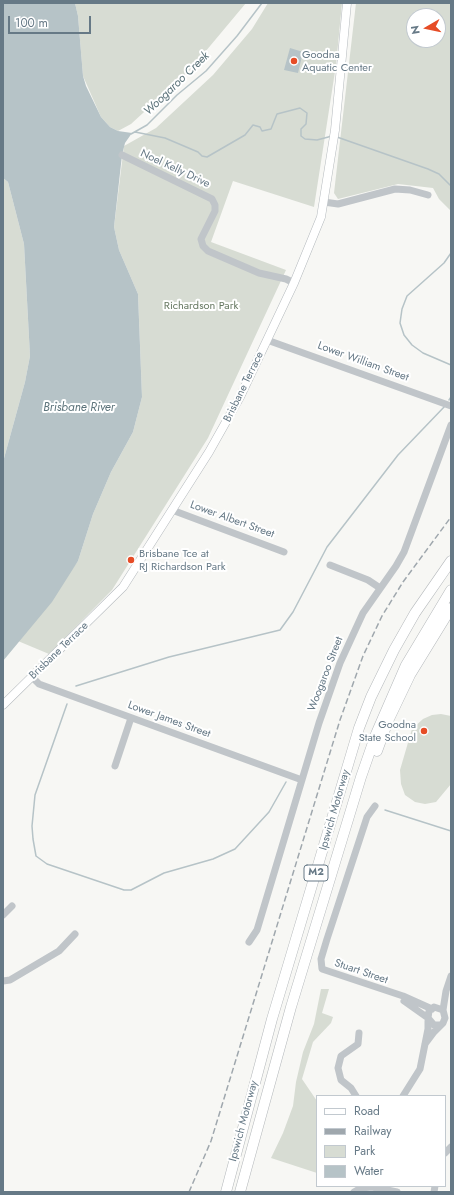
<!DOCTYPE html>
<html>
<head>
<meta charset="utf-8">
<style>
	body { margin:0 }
	#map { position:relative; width:454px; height:1195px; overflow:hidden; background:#f7f7f4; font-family:Jost,sans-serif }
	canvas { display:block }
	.frame { position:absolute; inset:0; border:4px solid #667986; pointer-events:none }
	.legend { position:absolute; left:316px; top:1095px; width:130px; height:92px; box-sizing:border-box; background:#fff; border:1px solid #c2c9cf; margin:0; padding:5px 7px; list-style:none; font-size:12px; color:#667986 }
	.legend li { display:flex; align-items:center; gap:8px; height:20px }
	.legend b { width:20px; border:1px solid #c2c9cf }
	.north { position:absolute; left:406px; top:8px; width:40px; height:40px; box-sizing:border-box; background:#fff; border:1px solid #c2c9cf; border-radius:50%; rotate:261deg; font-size:11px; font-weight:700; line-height:16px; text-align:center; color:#667986 }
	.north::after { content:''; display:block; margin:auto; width:14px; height:18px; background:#e64c26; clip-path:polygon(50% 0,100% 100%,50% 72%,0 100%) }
	.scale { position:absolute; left:8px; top:16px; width:83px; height:18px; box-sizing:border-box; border:2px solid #667986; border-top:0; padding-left:5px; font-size:12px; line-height:14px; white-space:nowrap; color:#667986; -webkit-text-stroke:3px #fff; paint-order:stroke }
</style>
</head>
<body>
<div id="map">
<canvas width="454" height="1195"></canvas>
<div class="frame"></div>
<ul class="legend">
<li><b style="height:5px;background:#fff"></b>Road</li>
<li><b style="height:5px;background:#9fa7ad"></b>Railway</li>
<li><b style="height:11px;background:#d7dcd3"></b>Park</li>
<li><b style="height:11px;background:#b6c3c7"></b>Water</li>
</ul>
<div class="north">N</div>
<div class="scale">100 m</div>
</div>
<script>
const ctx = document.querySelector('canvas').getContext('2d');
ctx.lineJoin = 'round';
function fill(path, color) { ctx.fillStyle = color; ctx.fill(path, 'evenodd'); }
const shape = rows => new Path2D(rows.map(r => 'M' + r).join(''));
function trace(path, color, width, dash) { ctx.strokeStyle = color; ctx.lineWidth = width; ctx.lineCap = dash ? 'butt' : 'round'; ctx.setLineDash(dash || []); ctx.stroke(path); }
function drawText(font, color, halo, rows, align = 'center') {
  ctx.font = font + ' Jost,sans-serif'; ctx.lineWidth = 4; ctx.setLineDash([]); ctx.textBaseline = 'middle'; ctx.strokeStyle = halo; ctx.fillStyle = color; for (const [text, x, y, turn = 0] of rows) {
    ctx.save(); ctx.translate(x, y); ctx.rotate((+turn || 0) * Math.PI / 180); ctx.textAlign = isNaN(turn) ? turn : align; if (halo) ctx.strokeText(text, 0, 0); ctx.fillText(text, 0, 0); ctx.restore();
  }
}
fill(shape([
	[75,3,246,3,190,70,131,124,118,131,110,127,101,117,83,76,78,16],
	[268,3,342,3,336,65,314,207,233,181,211,242,286,270,208,438,112,590,49,654,18,641,78,561,93,514,111,472,133,432,142,397,138,294,119,250,114,227,124,146,156,128,213,75,252,29],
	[356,3,451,3,451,211,439,199,433,188,398,184,338,199,334,193],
	[414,16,438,16,438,40,414,40],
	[3,178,8,182,24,244,30,356,25,382,3,462],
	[441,714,451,716,451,784,436,802,425,804,415,802,405,795,401,784,400,770,412,729,423,719,432,715],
	[321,989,329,989,322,1013,333,1017,331,1023,313,1042,302,1079,317,1101,317,1173,271,1158,283,1133,293,1106,296,1082,303,1052,314,1024]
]), '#d7dcd3');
fill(shape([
	[3,3,75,3,78,16,83,76,86,86,101,117,110,127,118,131,132,133,125,143,122,155,114,227,119,250,138,294,142,397,133,432,111,472,93,514,78,561,52,602,3,661,3,462,25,382,30,356,24,244,8,182,3,178],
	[290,48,303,52,298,73,284,70]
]), '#b6c3c7');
trace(shape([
	[135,132,165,138,198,152,202,156,207,157,245,135,253,125,260,127,262,131,271,129,277,114,300,108,307,113,306,124,301,129,301,136,305,139,317,140,332,136],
	[131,134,147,125,177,95,206,71,237,36,262,3],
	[337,137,428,169,439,174,451,186],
	[451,253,444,263,407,296,402,309,400,323,404,335,412,345,423,353,451,365],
	[449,400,451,397],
	[76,686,169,657,280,630,293,612,327,547,398,455,445,406],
	[67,704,35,795,32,826,33,839,36,856,47,864,124,890,131,890,164,873,213,859,235,849,269,812,286,782],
	[385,810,451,831]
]), '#b6c3c7', 1.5);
const major = shape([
	[3,705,123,587,209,452,240,397,294,283,321,217,335,130,347,3]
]);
const highway = shape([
	[377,751,388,721,410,675,451,608],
	[226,1192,272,1019,359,728,371,697,394,650,415,613,451,561],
	[240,1192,291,1007,361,777,376,734,406,665,451,590]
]);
trace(major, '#b4b9bd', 9);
trace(highway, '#b4b8bb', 11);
trace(shape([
	[122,155,212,199,215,205,215,211,201,239,203,246,208,251,259,273,286,279,294,283],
	[324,202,338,204,395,189,410,190,428,195],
	[267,340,451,406],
	[172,510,284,552],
	[330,565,368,580,380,588],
	[32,677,39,684,302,780],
	[115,766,131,718],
	[375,806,367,817,327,939,321,959,322,969,403,996,432,1009],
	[3,915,12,906],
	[249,942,257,930,319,723,340,663,363,613,396,566,404,552,451,425],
	[3,981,10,980,59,951,75,934],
	[404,1001,428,1018],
	[443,1010,446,991,451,976],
	[425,1044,434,1032,443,1023,445,1018,443,1010,434,1007,429,1011,428,1018,434,1025,440,1025],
	[356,1096,351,1088,341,1080,338,1068,341,1056,358,1044,359,1033],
	[403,1096,420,1069,428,1029,428,1021],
	[445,1153,451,1147],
	[354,1192,361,1188,372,1187,397,1192],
	[434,1192,435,1186]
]), '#c0c5c9', 7);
trace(major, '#fff', 8);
trace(highway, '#fff', 10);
trace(shape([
	[189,1192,211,1141,340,720,363,656,382,616,403,582,451,517]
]), '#9fa7ad', 1.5, [6, 3]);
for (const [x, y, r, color] of [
	[294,61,4,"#e64c26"],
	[131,560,4,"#e64c26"],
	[424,731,4,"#e64c26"]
]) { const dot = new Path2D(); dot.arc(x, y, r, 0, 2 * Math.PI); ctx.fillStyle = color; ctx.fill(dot); trace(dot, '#fff', 1.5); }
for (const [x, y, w] of [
	[316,873,24]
]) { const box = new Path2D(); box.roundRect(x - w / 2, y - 8, w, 16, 3); ctx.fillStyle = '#fff'; ctx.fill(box); trace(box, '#667986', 1); }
drawText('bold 10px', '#667986', null, [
	["M2",316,873]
]);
drawText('11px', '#667986', '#fff', [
	["Goodna",302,55],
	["Aquatic Center",302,68],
	["Brisbane Tce at",139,554],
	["RJ Richardson Park",139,567],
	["Goodna",416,725,"right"],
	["State School",416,738,"right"]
], 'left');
drawText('11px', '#667986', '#fff', [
	["Noel Kelly Drive",175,169,25],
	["Lower William Street",363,362,20],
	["Brisbane Terrace",244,387,-64],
	["Lower Albert Street",232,520,20],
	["Brisbane Terrace",59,651,-44],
	["Woogaroo Street",326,674,-69],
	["Lower James Street",169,720,20],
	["Ipswich Motorway",335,810,-74],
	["Stuart Street",361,972,19],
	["Ipswich Motorway",244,1121,-75]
]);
drawText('11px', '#667861', '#fff', [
	["Richardson Park",201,306]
]);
drawText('italic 12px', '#5d747b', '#fff', [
	["Woogaroo Creek",177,84,-44],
	["Brisbane River",79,408]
]);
</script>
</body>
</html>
